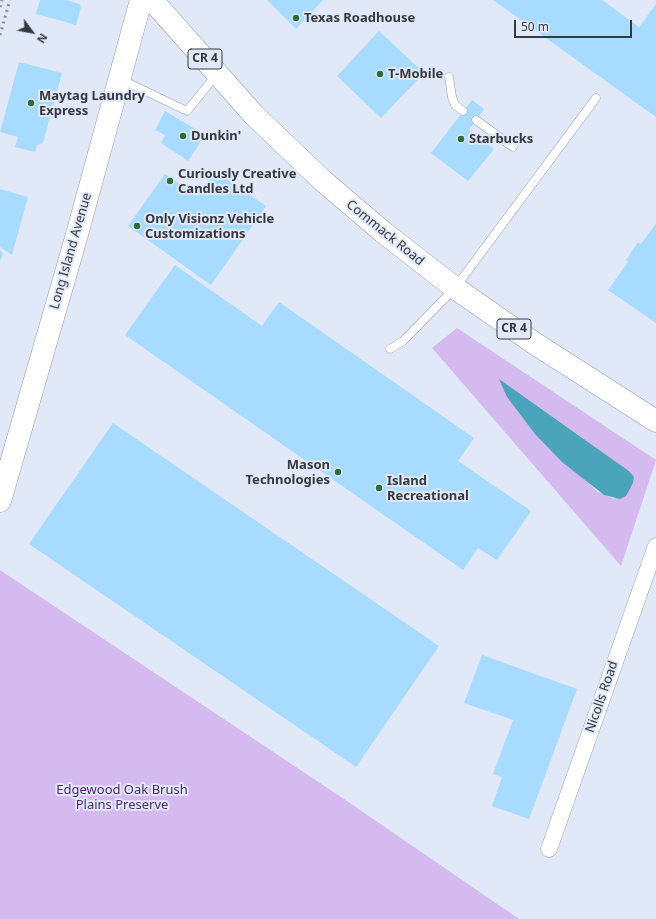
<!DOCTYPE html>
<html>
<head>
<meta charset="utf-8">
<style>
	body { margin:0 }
	#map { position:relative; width:656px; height:919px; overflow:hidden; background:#e1e9f8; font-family:"Noto Sans",sans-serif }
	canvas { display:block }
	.north { position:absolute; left:12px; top:12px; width:40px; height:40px; -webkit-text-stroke:3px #e1e9f8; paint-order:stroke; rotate:122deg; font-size:11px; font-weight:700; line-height:16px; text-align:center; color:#36393f }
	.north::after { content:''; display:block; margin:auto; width:14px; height:18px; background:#36393f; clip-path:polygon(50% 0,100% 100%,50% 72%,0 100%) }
	.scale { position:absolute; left:514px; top:20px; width:118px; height:18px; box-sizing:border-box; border:2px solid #36393f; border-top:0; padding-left:5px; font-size:12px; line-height:14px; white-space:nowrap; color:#36393f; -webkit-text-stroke:3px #e1e9f8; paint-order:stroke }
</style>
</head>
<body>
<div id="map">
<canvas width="656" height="919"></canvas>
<div class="north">N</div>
<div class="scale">50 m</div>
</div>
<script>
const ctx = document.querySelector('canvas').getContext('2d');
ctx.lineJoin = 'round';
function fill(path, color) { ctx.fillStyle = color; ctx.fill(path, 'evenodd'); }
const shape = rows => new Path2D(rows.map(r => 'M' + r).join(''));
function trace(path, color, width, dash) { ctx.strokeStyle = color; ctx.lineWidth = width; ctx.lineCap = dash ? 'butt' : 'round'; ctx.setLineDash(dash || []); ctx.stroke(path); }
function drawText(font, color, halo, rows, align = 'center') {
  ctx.font = font + ' "Noto Sans",sans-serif'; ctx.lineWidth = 4; ctx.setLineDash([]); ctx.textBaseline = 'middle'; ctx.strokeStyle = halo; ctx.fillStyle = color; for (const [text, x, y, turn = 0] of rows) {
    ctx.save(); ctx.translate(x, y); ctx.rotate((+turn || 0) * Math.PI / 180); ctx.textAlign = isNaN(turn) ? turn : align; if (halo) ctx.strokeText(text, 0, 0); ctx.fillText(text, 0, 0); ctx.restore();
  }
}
fill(shape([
	[457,328,656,460,621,566,432,348],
	[500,380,629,471,633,477,614,499,598,492,582,477],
	[0,570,344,799,519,919,0,919]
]), '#d5baf0');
fill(shape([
	[499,379,629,471,634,477,633,483,626,496,620,499,604,495,562,462,535,434,507,397]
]), '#4aa5bb');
fill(shape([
	[40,0,66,0,80,4,81,7,76,25,36,14],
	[267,0,323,0,296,29],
	[493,0,602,0,639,27,656,4,656,117],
	[379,31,424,73,381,118,337,76],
	[19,62,62,73,43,143,37,145,35,152,15,147,18,137,0,132],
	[472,100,484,109,469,130,494,149,468,181,431,153],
	[165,111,195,129,194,131,203,138,188,161,161,143,165,135,155,130],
	[215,171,266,206,211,285,128,226,165,174,197,196],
	[0,189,28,197,12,255,0,247],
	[656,223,656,323,608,290,628,262,626,260,638,242,641,244],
	[0,251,3,253,0,262],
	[175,265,262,326,279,302,474,438,458,461,531,511,497,560,478,548,463,570,125,335],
	[113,423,439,646,356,767,29,544],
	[482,655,577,689,529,819,492,806,502,777,493,774,513,720,464,703]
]), '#a7dbff');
const lane = shape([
	[449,77,452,97,455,105,463,111],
	[120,79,187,111,217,74],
	[476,120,513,147],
	[390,349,403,341,455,288,596,98]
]);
const street = shape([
	[549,849,656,546]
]);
const secondary = shape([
	[0,501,76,238,141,0]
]);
const primary = shape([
	[152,0,254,115,322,180,383,232,455,288,534,343,656,421]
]);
trace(lane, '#969dab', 9);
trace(street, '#969dab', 17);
trace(secondary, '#969dab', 23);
trace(primary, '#969dab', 23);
trace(lane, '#fff', 8);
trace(street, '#fff', 16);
trace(secondary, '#fff', 22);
trace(primary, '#fff', 22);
trace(shape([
	[0,7,2,0],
	[0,35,10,0]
]), '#878d97', 3, [2, 4]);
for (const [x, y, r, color] of [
	[296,18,4,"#2c6f3a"],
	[380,74,4,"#2c6f3a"],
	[31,103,4,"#2c6f3a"],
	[183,136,4,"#2c6f3a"],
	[461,139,4,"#2c6f3a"],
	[170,181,4,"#2c6f3a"],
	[137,226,4,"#2c6f3a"],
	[338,472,4,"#2c6f3a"],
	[379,488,4,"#2c6f3a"]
]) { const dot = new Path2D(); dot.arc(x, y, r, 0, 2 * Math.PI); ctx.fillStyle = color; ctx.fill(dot); trace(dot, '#e1e9f8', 1.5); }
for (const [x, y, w] of [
	[205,59,34],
	[514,329,34]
]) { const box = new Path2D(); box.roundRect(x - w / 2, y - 10, w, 20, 3); ctx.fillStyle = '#e1e9f8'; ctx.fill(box); trace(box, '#36393f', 1); }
drawText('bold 12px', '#36393f', null, [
	["CR 4",205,59],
	["CR 4",514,329]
]);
drawText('bold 13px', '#36393f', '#e1e9f8', [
	["Texas Roadhouse",304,18],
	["T-Mobile",388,74],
	["Maytag Laundry",39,96],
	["Express",39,111],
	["Dunkin'",191,136],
	["Starbucks",469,139],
	["Curiously Creative",178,174],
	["Candles Ltd",178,189],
	["Only Visionz Vehicle",145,219],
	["Customizations",145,234],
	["Mason",330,465,"right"],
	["Technologies",330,480,"right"],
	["Island",387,481],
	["Recreational",387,496]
], 'left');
drawText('13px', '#36393f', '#e1e9f8', [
	["Commack Road",385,233,39],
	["Long Island Avenue",71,251,-74],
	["Nicolls Road",602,697,-71]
]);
drawText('13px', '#50286f', '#e1e9f8', [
	["Edgewood Oak Brush",122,790],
	["Plains Preserve",122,805]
]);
</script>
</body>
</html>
